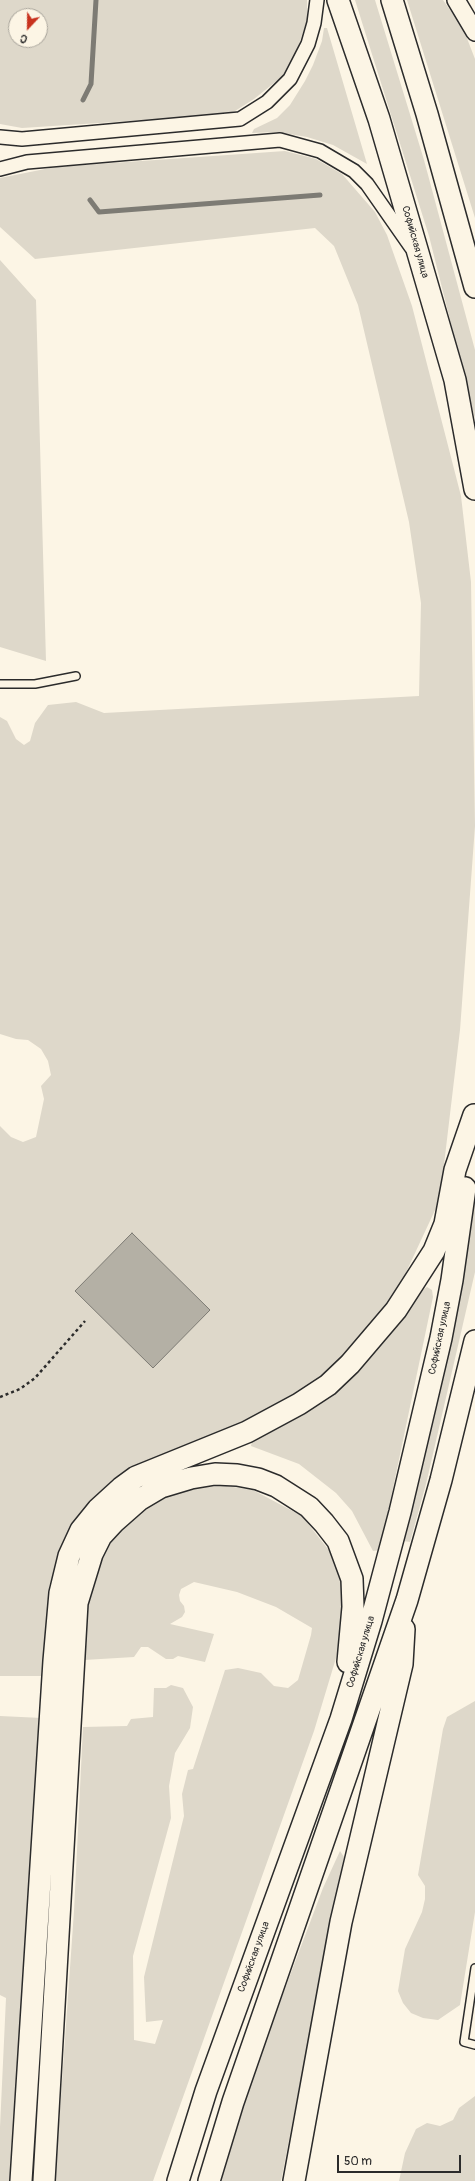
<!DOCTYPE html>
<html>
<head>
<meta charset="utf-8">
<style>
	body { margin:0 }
	#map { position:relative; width:475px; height:2181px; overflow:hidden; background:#fcf5e5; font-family:Pangolin,sans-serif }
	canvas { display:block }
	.north { position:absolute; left:8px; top:8px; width:40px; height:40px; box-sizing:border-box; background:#fcf5e5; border:1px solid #a8a49b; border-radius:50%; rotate:202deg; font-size:11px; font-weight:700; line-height:16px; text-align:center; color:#2b2b2b }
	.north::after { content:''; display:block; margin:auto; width:14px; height:18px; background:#c8321e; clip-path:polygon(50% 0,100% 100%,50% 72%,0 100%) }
	.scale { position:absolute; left:337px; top:2155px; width:124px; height:18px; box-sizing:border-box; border:2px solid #2b2b2b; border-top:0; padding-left:5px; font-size:12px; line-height:14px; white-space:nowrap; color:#2b2b2b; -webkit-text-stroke:3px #fcf5e5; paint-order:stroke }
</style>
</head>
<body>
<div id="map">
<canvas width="475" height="2181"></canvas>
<div class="north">С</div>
<div class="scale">50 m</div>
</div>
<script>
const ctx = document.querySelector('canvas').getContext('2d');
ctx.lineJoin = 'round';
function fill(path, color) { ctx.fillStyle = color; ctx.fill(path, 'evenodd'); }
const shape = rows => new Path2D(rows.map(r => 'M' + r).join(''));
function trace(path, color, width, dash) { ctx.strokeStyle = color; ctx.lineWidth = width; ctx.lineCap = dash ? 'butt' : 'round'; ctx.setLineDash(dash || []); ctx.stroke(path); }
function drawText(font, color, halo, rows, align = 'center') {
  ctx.font = font + ' Pangolin,sans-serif'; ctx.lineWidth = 3; ctx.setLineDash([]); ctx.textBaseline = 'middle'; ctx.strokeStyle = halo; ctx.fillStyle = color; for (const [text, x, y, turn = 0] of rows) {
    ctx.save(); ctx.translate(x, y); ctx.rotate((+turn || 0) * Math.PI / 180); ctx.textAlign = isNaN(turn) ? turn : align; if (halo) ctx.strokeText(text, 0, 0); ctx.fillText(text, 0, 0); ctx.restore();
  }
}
fill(shape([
	[0,0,307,0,307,20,296,53,284,75,254,99,235,111,223,115,22,128,0,124],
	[16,16,40,16,40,40,16,40],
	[355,0,375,0,424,160,475,350,475,419,429,236],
	[407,0,443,0,463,28,475,59,475,218],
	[324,28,327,28,367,164,333,145,307,137,277,132,252,133,254,129,277,118,290,105,305,81,313,65,322,41],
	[285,151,316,159,342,174,375,212,387,235,412,306,461,496,471,582,475,826,460,1030,443,1173,436,1208,402,1281,382,1315,343,1359,315,1384,269,1410,174,1452,137,1466,113,1479,95,1497,79,1517,58,1562,49,1586,45,1676,0,1676,0,1126,11,1137,23,1142,36,1137,44,1099,41,1086,51,1075,48,1061,41,1049,28,1040,16,1039,0,1034,0,717,7,721,16,739,24,745,30,741,35,723,48,705,76,702,104,713,419,696,421,603,409,522,358,305,334,246,315,228,35,259,0,227,0,178,55,167],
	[0,260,36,300,46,661,0,647],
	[475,1194,475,1272,426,1484,410,1542,403,1541,461,1282],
	[427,1287,432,1290,433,1297,380,1550,373,1551,352,1511,336,1493,299,1464,251,1446,252,1440,330,1398,385,1341,422,1290],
	[226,1486,253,1490,302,1516,331,1553,339,1572,344,1597,345,1621,336,1658,314,1731,153,2181,55,2181,74,1911,83,1727,127,1726,131,1719,153,1717,154,1688,166,1688,171,1685,183,1688,193,1707,190,1728,175,1753,169,1786,171,1818,133,1956,134,2040,155,2044,163,2020,146,2022,144,1977,184,1816,182,1794,188,1770,193,1769,225,1670,238,1668,261,1673,274,1686,288,1688,298,1680,311,1635,312,1628,276,1607,237,1592,194,1582,181,1589,179,1595,180,1601,184,1606,185,1612,182,1617,170,1624,214,1634,205,1662,178,1656,173,1659,166,1659,148,1647,141,1647,134,1657,84,1660,88,1606,91,1586,100,1559,114,1536,130,1520,156,1501,175,1491,197,1487],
	[475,1701,475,1912,460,2005,438,2020,423,2018,411,2013,403,2003,398,1991,405,1949,422,1912,425,1899,425,1886,418,1875,443,1729,447,1717],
	[0,1716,42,1718,12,2181,0,2181,0,2127,6,1998,0,1995],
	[340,1851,344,1857,281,2181,218,2181,240,2108,323,1888],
	[475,2096,475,2181,399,2181,405,2153,416,2129,427,2123,440,2126,453,2120,459,2108]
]), '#ded8ca');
const water = shape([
	[132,1233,210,1310,153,1368,75,1291,132,1233]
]);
fill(water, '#b4b0a5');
trace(water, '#7d7b74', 1);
trace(shape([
	[83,100,91,84,96,0],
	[90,200,99,212,320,195]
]), '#7d7b74', 5);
const service = shape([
	[0,684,35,684,76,676],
	[475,1968,464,2042,475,2045]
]);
const minor = shape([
	[0,137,22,139,240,119,267,102,290,79,308,44,314,23,317,0],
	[0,169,27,162,280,140,320,151,354,171,367,184,411,247]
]);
const tertiary = shape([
	[456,0,475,32]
]);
const primary = shape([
	[338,0,379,119,455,380,475,489],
	[392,0,427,114,475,287],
	[21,2181,54,1661,60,1593,69,1556,81,1530,98,1509,121,1488,136,1477,247,1432,299,1404,328,1385,350,1364,396,1310,434,1251,445,1224,455,1170,474,1115],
	[44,2181,77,1603,92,1554,101,1536,114,1522,139,1500,161,1487,191,1478,215,1474,237,1475,258,1479,276,1486,309,1507,324,1523,338,1541,352,1579,353,1607,348,1662],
	[178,2181,206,2091,341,1719,371,1621,400,1512,441,1338,452,1280,465,1188],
	[209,2181,233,2102,407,1600,441,1480,475,1341],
	[294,2181,341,1922,402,1664,404,1629]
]);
trace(service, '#2b2b2b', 10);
trace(minor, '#2b2b2b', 16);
trace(tertiary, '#2b2b2b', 20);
trace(primary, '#2b2b2b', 24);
trace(shape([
	[0,1397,20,1389,35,1378,85,1321]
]), '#2b2b2b', 2.5, [3, 3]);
trace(service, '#fcf5e5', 7);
trace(minor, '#fcf5e5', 13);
trace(tertiary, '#fcf5e5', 17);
trace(primary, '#fcf5e5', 21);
drawText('10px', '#2b2b2b', '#fcf5e5', [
	["Софийская улица",415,242,74],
	["Софийская улица",440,1338,-78],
	["Софийская улица",361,1652,-73],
	["Софийская улица",254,1957,-70]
]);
</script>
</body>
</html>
